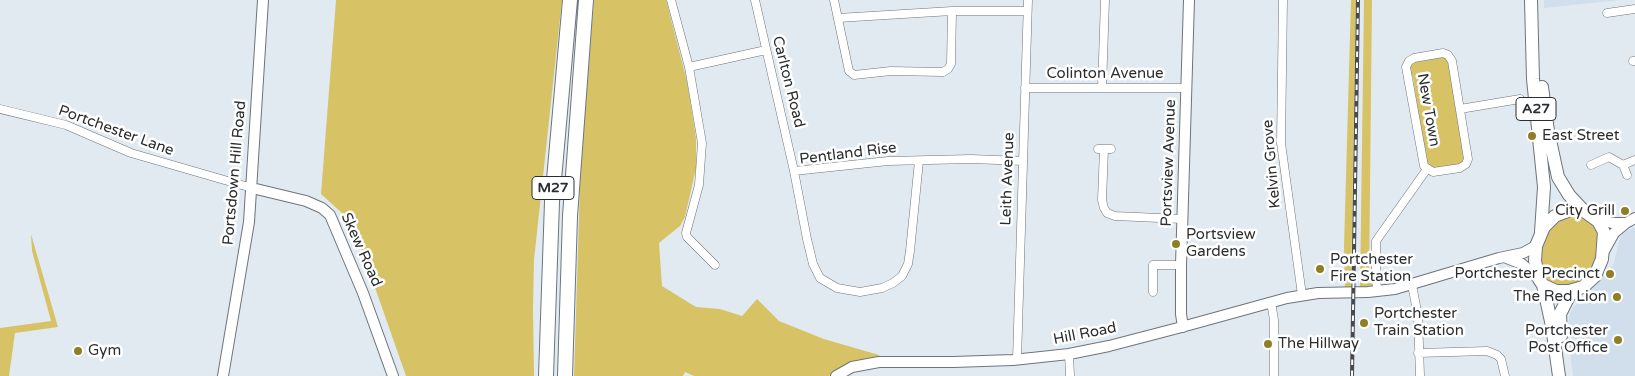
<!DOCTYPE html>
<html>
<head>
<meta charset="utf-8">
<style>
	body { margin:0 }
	canvas { display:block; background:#e1eaf1 }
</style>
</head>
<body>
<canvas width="1635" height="376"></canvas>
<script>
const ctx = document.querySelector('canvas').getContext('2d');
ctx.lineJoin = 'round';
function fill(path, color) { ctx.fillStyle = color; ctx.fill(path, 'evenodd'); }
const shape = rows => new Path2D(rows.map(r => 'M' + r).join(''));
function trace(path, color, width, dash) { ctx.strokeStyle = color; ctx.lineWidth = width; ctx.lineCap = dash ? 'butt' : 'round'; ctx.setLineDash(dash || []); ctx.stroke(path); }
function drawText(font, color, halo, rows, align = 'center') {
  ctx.font = font + ' "Varela Round",sans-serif'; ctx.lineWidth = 5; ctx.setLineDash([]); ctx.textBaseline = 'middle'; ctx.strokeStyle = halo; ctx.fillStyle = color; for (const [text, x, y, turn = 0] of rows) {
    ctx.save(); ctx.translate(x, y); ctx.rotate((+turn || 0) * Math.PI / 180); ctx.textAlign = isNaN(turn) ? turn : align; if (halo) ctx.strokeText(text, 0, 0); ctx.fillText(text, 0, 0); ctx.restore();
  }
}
fill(shape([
	[1544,0,1621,0,1544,8],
	[1635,227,1635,376,1573,376,1567,329,1570,313,1574,306,1582,301,1613,265,1620,238,1624,232]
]), '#d1dfec');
fill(shape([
	[336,0,562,0,534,260,533,309,534,376,406,376,358,239,343,214,321,194],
	[594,0,666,0,687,81,696,138,696,168,685,217,680,226,659,243,662,286,696,307,720,309,742,316,757,299,779,321,824,339,879,355,880,358,845,366,829,376,694,376,685,372,683,376,574,376,581,153],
	[1351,0,1356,0,1351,289,1345,289,1344,247],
	[1364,0,1372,0,1369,283,1373,283,1373,287,1360,290],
	[1442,56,1448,60,1466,156,1463,162,1459,165,1435,169,1426,165,1413,77,1409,71,1410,66,1416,60],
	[1565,215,1586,216,1598,230,1600,250,1588,274,1578,283,1563,287,1549,283,1550,281,1547,278,1545,280,1539,257,1547,230],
	[31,234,58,327,15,333,9,376,0,376,0,328,51,321,32,251]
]), '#d7c366');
const minor = shape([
	[671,0,689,67,702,143,699,185,686,233,687,237,715,265],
	[755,0,794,171],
	[834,0,849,71,854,75,891,71,943,72,948,69,951,64,952,11],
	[1283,0,1281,143,1302,295],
	[1607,13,1635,9],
	[838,18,952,11,1027,11],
	[1443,53,1448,55,1452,61,1468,159,1466,164,1460,168,1433,172,1424,166,1406,67,1409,61,1414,58,1443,53],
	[1633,61,1635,61],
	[689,67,766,50],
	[1025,88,1186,88],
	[1102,88,1105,0],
	[0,109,66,125,131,153,252,188],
	[1460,109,1520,99],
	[1098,149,1111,149],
	[1104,149,1102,200,1104,208,1107,213,1115,216,1182,219],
	[919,161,910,251,908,264,902,276,893,283,882,288,860,292,837,288,820,278,813,264,807,239,794,171,888,161,971,159,1023,161],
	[1591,165,1609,157,1623,165,1627,175],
	[1623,165,1635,160],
	[1412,285,1418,316,1420,376],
	[1378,291,1376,282,1376,241,1427,169],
	[1153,292,1153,265,1181,265],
	[1271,302,1274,320,1274,376],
	[1418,353,1487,351,1497,355,1501,359,1505,376],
	[1069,354,1070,376],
	[1017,360,1028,0]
]);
const tertiary = shape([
	[252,188,306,201,322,208,330,215,363,293,393,376],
	[1595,217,1612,223,1626,223],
	[1604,251,1614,233,1626,223,1635,218],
	[1504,257,1522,264,1539,279],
	[1183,327,1181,314,1181,265,1189,0],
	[223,376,249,222,263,0],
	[836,376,852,367,879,362,953,362,1013,360,1069,354,1109,346,1178,328,1287,298,1318,293,1368,292,1395,289,1499,258,1523,253,1536,246]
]);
const primary = shape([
	[1531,0,1533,79,1544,187,1541,232],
	[1542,87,1548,131,1558,177,1569,195,1584,211],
	[1570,210,1584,211,1598,221,1604,232,1602,259,1595,276,1583,287,1569,291,1556,291,1543,285,1539,279,1535,261,1536,246,1544,227,1555,216,1570,210],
	[1543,285,1552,326,1559,376],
	[1561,336,1560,314,1569,296,1577,290]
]);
const motorway = shape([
	[546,376,552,202,570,0],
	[565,376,570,216,586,0]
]);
trace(minor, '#6d757c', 9);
trace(tertiary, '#6d757c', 12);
trace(primary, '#6d757c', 14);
trace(motorway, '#6d757c', 16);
trace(minor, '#fff', 8);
trace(tertiary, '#fff', 10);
trace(primary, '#fff', 12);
trace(motorway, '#fff', 14);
const rail = shape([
	[1352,376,1358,0]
]);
trace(rail, '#464a4e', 4);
trace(rail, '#fff', 2, [5.5]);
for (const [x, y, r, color] of [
	[1532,136,5,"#907e24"],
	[1625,211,5,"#907e24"],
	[1176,244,5,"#907e24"],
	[1320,269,5,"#907e24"],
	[1610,274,5,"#907e24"],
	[1617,297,5,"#907e24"],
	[1364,323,5,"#907e24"],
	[1618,340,5,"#907e24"],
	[1268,344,5,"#907e24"],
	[78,351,5,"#907e24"]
]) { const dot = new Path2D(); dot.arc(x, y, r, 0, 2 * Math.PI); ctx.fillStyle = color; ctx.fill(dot); trace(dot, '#fff', 2); }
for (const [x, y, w] of [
	[1536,109,40],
	[553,188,42]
]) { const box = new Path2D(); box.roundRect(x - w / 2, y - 11.5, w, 23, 4); ctx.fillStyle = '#fff'; ctx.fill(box); trace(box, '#2b2e31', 1); }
drawText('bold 14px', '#2b2e31', null, [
	["A27",1536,109],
	["M27",553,188]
]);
drawText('15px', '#2b2e31', '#fff', [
	["Colinton Avenue",1105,74],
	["Carlton Road",788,82,76],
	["New Town",1428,110,80],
	["Portchester Lane",116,131,20],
	["Pentland Rise",848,154,-7],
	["Portsview Avenue",1169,163,-88],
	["Kelvin Grove",1272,164,-95],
	["Portsdown Hill Road",235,173,-85],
	["Leith Avenue",1008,179,-88],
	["Skew Road",361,250,66],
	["Hill Road",1085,334,-11]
]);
drawText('15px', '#2b2e31', '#fff', [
	["East Street",1542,136],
	["City Grill",1615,211,"right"],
	["Portsview",1186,235],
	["Gardens",1186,252],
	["Portchester",1330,260],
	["Fire Station",1330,277],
	["Portchester Precinct",1600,274,"right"],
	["The Red Lion",1607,297,"right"],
	["Portchester",1374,314],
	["Train Station",1374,331],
	["Portchester",1608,331,"right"],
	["Post Office",1608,348,"right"],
	["The Hillway",1278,344],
	["Gym",88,351]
], 'left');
</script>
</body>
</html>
